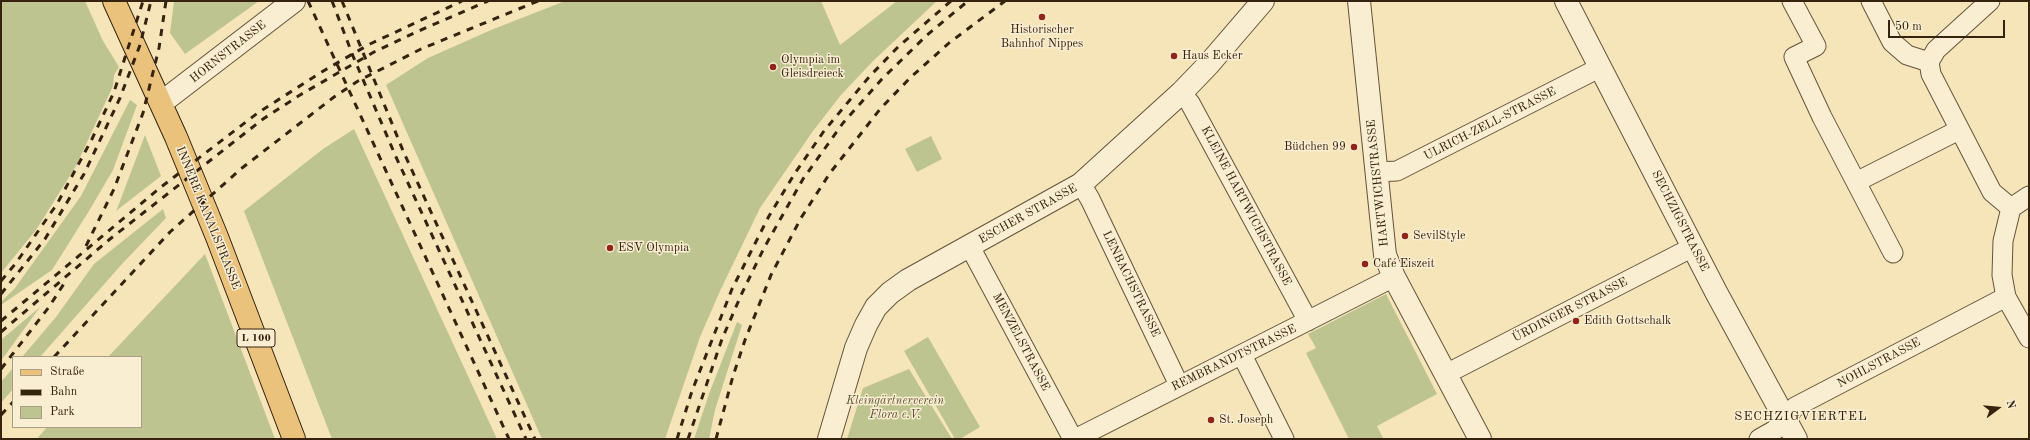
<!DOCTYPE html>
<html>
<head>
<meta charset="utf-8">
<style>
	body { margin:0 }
	#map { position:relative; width:2030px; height:440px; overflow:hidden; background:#f6e5b9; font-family:"Old Standard TT",serif }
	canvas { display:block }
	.frame { position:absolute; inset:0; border:2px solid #35220f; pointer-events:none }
	.legend { position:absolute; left:12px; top:356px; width:130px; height:72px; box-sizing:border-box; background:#f9eed2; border:1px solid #ab9c84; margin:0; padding:5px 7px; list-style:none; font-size:12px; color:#35220f }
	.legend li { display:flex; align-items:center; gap:8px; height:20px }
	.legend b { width:20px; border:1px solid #ab9c84 }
	.north { position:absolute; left:1978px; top:388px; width:40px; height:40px; -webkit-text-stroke:3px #f9eed2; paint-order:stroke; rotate:74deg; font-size:11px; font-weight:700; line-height:16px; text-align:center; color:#35220f }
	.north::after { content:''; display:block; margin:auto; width:14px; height:18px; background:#35220f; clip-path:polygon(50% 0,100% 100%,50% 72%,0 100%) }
	.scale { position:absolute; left:1888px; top:20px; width:117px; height:18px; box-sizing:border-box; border:2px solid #35220f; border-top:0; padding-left:5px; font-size:12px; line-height:14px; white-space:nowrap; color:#35220f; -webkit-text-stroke:3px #f9eed2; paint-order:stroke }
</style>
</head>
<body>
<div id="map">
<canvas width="2030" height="440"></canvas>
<div class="frame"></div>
<ul class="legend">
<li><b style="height:5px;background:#ebc27c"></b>Straße</li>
<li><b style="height:5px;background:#35220f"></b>Bahn</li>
<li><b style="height:11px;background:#bdc48f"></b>Park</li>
</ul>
<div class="north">N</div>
<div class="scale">50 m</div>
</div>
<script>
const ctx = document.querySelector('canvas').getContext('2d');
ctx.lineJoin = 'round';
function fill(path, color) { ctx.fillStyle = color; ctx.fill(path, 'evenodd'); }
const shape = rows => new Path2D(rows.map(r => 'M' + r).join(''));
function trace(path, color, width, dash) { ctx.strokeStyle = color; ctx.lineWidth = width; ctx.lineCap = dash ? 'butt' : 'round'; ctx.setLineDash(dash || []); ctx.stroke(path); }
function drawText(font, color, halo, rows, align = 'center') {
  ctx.font = font + ' "Old Standard TT",serif'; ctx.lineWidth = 3; ctx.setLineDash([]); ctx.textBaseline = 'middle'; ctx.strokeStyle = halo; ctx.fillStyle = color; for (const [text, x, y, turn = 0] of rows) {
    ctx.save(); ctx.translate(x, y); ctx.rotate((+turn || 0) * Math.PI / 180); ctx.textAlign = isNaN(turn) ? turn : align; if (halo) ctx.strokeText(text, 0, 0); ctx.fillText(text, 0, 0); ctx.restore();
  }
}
fill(shape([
	[1,1,85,1,103,41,119,67,114,75,113,86,76,166,36,230,1,273],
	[174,1,259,1,185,54,170,33],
	[565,1,821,1,840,45,897,1,937,1,873,61,841,95,813,131,760,208,720,291,700,337,665,439,542,439,386,85,428,58,491,30],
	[130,100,137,105,113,170,89,211,52,270,1,305,1,302,15,288,81,196],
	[354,129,497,439,332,439,244,211,323,149],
	[145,135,161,176,116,211,117,209],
	[931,136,942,159,917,172,905,149],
	[163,209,166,218,122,264,40,357,22,357,56,317,94,264],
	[205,254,275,439,37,439,47,427,141,427,141,357,108,357],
	[1386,294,1437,394,1377,426,1383,438,1349,439,1306,353,1316,348,1308,334],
	[40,307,6,354,1,360,1,340],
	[737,322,742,325,715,410,709,439,694,439,709,394],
	[928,337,980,427,960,439,955,439,904,351],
	[13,368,13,389,1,403,1,382],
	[909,369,952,439,847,439,863,388]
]), '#bdc48f');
const minor = shape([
	[1792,1,1816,46,1794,57,1822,117,1893,253],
	[1871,1,1892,42,1907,55,1929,62],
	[1990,1,1936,50,1929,62,1931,74,1992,192,2011,208],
	[1181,93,1190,103,1308,321],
	[1376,172,1397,171,1601,67],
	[1856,182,1959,130],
	[1081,184,1090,199,1179,385],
	[2029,196,2011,208,2003,241,2002,275,2006,297,2029,338],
	[969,245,1073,439],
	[1242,355,1284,439],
	[1446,374,1693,247],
	[1075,439,1394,277],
	[1759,439,1775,430,1795,407,2006,297]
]);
const tertiary = shape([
	[1359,1,1385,255,1394,277,1480,439],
	[1566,1,1716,292,1796,439],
	[161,103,294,1],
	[829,439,856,348,866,325,876,307,890,293,908,280,1081,184,1181,93,1208,65,1263,1]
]);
const primary = shape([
	[114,1,176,137,217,237,294,439]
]);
trace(minor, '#65533a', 21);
trace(tertiary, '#65533a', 24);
trace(primary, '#35220f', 24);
trace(minor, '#f9eed2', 19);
trace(tertiary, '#f9eed2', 22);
trace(primary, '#ebc27c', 22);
trace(shape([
	[308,1,509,439],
	[332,1,353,56,396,157,526,439],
	[342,1,404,153,535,439],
	[86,246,114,189,143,113,159,48,166,1],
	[1,281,16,263,57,204,92,139,114,92,143,1],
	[1,294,45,239,84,174,120,98,140,45,151,1],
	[1,321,161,187,259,112,325,70,370,44,462,1],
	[1,332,110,239,263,119,300,95,374,52,414,33,488,1],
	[54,357,170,232,242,168,334,97,358,81,421,49,538,1],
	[1,369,49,307,67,279],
	[1,415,13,402],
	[677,439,692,391,732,289,769,216,795,173,824,131,869,77,898,47,951,1],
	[688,439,722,339,742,293,764,248,803,179,843,123,882,79,927,35,968,1],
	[716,439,733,376,745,340,771,275,801,218,830,173,881,108,911,77,949,43,1005,1]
]), '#35220f', 3, [7, 7]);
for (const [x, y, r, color] of [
	[1042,17,4,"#8f2418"],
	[1174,56,4,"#8f2418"],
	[773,67,4,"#8f2418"],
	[1354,147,4,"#8f2418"],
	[1405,236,4,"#8f2418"],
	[610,248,4,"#8f2418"],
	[1365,264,4,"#8f2418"],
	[1576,321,4,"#8f2418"],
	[1211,420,4,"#8f2418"]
]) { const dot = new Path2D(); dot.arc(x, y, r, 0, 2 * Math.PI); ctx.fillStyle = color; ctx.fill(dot); trace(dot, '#f9eed2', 1.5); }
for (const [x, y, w] of [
	[256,338,38]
]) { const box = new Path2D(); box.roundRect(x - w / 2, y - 9, w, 18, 3); ctx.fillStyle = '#f9eed2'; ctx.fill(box); trace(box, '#35220f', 1); }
drawText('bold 11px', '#35220f', null, [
	["L 100",256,338]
]);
drawText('12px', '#35220f', '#f9eed2', [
	["Historischer",1042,30,"center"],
	["Bahnhof Nippes",1042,44,"center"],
	["Haus Ecker",1182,56],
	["Olympia im",781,60],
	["Gleisdreieck",781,74],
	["Büdchen 99",1346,147,"right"],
	["SevilStyle",1413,236],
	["ESV Olympia",618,248],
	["Café Eiszeit",1373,264],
	["Edith Gottschalk",1584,321],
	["St. Joseph",1219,420]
], 'left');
drawText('12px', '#35220f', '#f9eed2', [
	["HORNSTRASSE",228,52,-38],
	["ULRICH-ZELL-STRASSE",1490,124,-27],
	["HARTWICHSTRASSE",1378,183,-96],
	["KLEINE HARTWICHSTRASSE",1246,206,62],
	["ESCHER STRASSE",1028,214,-29],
	["INNERE KANALSTRASSE",208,218,68],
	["SECHZIGSTRASSE",1680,221,63],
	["LENBACHSTRASSE",1131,284,64],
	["ÜRDINGER STRASSE",1570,310,-27],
	["MENZELSTRASSE",1021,342,62],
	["REMBRANDTSTRASSE",1234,358,-26],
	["NOHLSTRASSE",1879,363,-28]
]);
drawText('italic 12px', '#5e5335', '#f9eed2', [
	["Kleingärtnerverein",895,401],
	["Flora e.V.",895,415]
]);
ctx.letterSpacing = '1px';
drawText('13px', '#35220f', '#f9eed2', [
	["SECHZIGVIERTEL",1801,417]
]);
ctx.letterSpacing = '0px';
</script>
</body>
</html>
